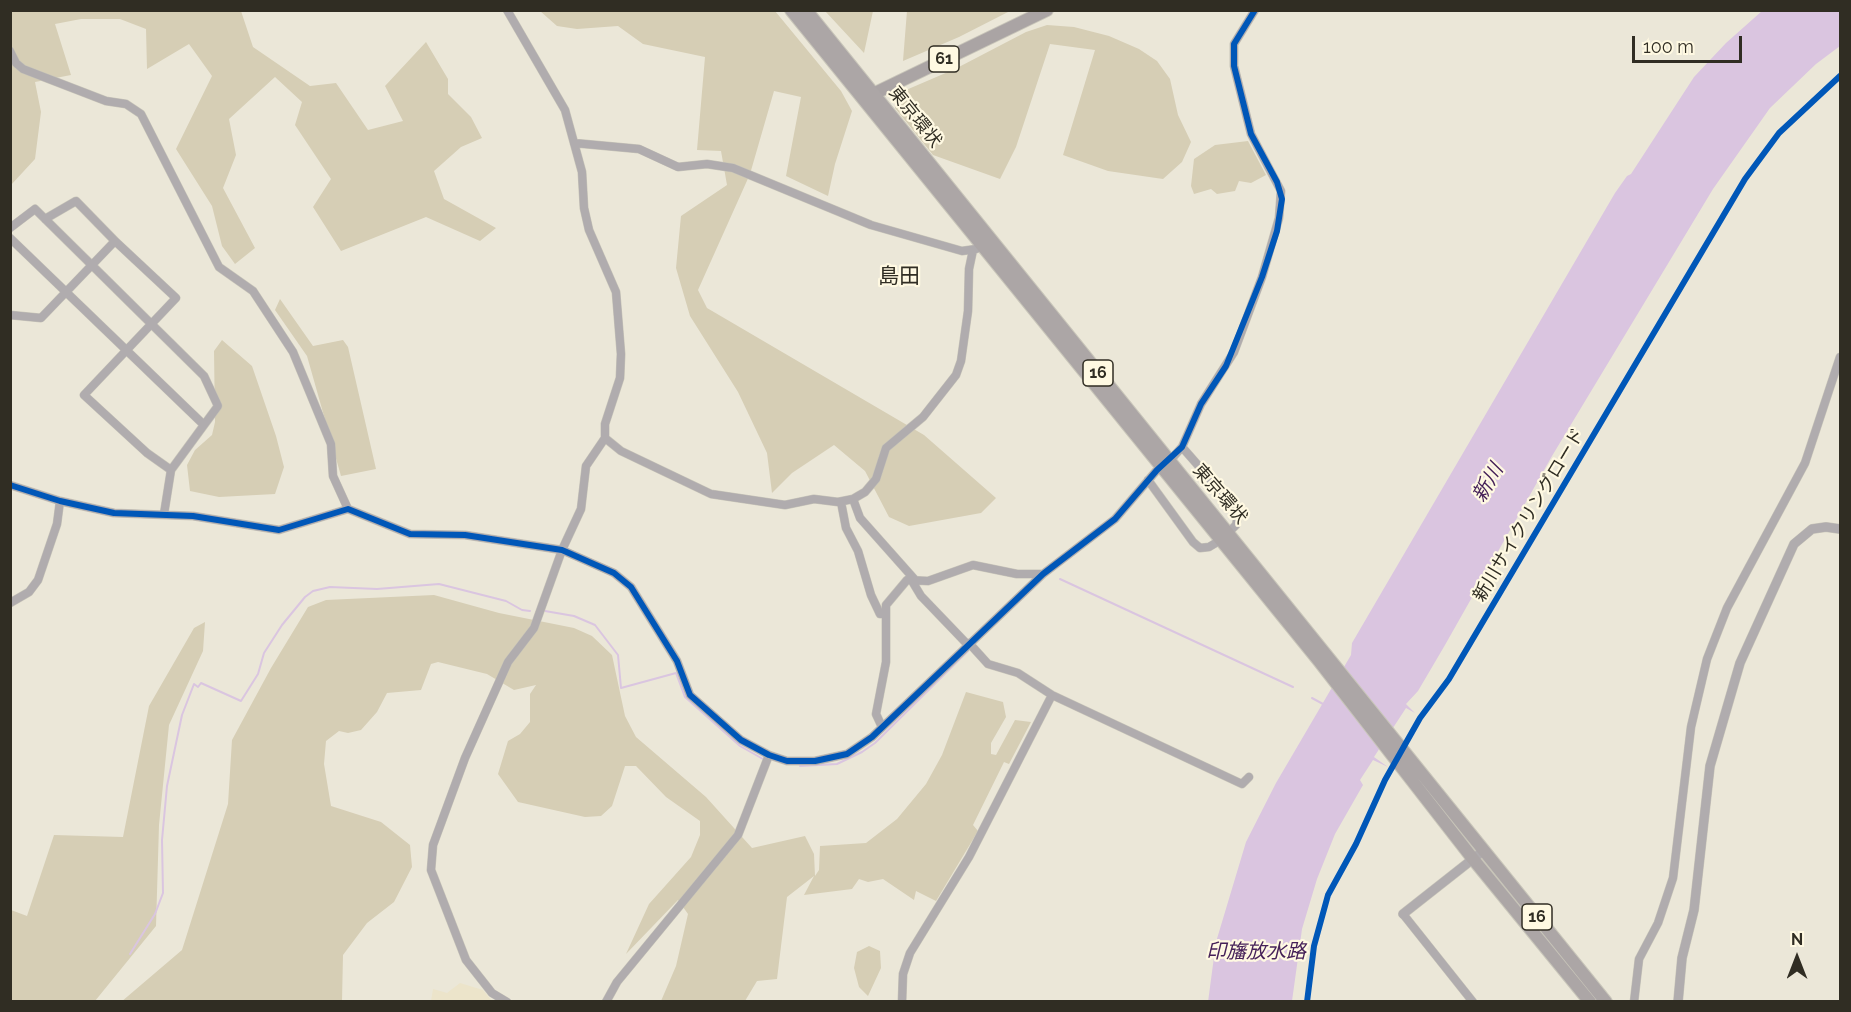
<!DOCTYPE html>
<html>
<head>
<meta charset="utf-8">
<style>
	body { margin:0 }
	#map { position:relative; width:1851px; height:1012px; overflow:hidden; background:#ebe7d8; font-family:Raleway,sans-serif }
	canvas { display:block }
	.frame { position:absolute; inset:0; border:12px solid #302d23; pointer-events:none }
	.north { position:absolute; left:1767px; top:928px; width:60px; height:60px; -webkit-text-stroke:4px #fff9e2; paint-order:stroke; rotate:0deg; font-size:16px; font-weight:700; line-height:24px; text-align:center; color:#302d23 }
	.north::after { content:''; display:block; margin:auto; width:21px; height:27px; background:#302d23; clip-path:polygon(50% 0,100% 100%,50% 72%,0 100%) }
	.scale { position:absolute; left:1632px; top:36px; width:110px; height:27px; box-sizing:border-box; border:3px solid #302d23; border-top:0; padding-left:8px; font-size:18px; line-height:21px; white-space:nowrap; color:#302d23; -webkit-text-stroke:4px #fff9e2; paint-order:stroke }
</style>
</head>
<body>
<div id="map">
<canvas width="1851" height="1012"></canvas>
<div class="frame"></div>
<div class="north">N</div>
<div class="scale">100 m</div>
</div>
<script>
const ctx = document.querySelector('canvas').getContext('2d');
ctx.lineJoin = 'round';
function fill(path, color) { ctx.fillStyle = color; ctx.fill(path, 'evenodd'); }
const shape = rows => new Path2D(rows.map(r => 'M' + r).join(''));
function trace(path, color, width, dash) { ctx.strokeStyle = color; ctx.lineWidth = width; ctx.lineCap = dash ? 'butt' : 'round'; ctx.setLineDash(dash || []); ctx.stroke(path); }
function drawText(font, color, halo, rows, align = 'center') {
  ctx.font = font + ' Raleway,"Noto Sans JP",sans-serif'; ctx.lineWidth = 4.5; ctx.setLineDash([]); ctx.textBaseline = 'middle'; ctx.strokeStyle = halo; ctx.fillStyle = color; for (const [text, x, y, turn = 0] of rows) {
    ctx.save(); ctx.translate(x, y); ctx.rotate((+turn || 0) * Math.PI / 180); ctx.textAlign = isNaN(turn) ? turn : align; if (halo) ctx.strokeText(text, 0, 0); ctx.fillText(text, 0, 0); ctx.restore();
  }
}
fill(shape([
	[460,983,483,990,492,1001,431,1001,433,989,447,993]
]), '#ece4ca');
fill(shape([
	[17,10,241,11,253,47,310,86,336,83,368,130,403,121,385,86,426,42,448,79,448,94,471,117,482,138,461,147,434,171,444,199,496,228,480,241,426,217,341,251,313,207,331,179,295,125,302,102,275,77,229,119,236,155,223,188,255,248,235,264,222,246,212,206,176,149,212,76,189,44,147,69,146,29,120,19,81,19,55,24,71,75,35,82,41,112,35,159,11,185,10,13],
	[540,11,775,11,841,91,852,111,835,164,828,196,786,176,801,97,774,91,750,174,698,290,707,308,924,435,996,498,981,513,909,526,889,517,865,471,834,445,792,473,772,493,767,453,738,392,690,316,676,268,681,216,727,185,721,151,697,150,705,57,643,44,618,26,577,29,557,26],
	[825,11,873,11,864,53],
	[907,11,907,10,1010,11,959,37,903,61],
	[1047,25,1074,27,1109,36,1139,49,1157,61,1170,79,1178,115,1191,142,1182,162,1163,179,1108,171,1063,155,1095,50,1050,44,1016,147,1000,179,933,155,895,108,899,93,955,69,1026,32],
	[1248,141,1266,175,1251,183,1239,181,1235,191,1217,194,1211,189,1194,194,1191,186,1194,159,1215,145],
	[280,299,313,346,343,340,348,347,376,469,341,476,307,356,275,310],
	[222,340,252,366,276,436,284,467,275,494,219,497,190,491,187,465,195,450,212,435,215,422,214,351],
	[434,595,499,613,574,628,592,636,612,655,625,716,636,737,706,797,752,848,805,836,814,854,815,876,819,870,820,846,866,843,897,819,926,784,942,755,966,692,1003,702,1006,717,991,743,991,754,996,755,1015,720,1031,722,1009,764,1004,762,973,825,978,831,936,901,916,891,914,900,883,879,868,882,859,879,852,889,804,895,814,876,787,897,777,979,757,981,745,1001,661,1001,676,966,688,914,678,900,626,954,649,904,691,857,700,835,700,821,666,797,636,766,625,766,612,806,601,816,585,817,518,802,498,774,508,741,520,734,530,722,530,694,536,685,514,690,487,674,438,662,431,664,421,690,387,693,377,712,361,730,348,733,339,731,326,741,324,764,331,806,381,822,410,845,412,867,394,902,367,923,343,955,342,1001,121,1002,182,950,228,804,232,740,271,668,308,607,326,600],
	[205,622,203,651,169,725,159,825,156,926,95,1001,11,1001,11,910,27,916,54,835,123,837,149,706,194,628],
	[869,946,880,951,881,968,868,996,859,987,854,968,857,952]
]), '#d6ceb5');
fill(shape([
	[1762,11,1840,11,1840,46,1816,64,1770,108,1713,189,1552,456,1445,645,1418,691,1406,704,1415,713,1406,708,1374,757,1388,767,1373,760,1360,780,1363,785,1335,834,1317,879,1302,929,1292,1001,1208,1002,1216,942,1246,842,1276,783,1351,655,1352,643,1615,193,1627,176,1631,174,1694,77,1726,43]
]), '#dac5e0');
trace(shape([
	[1060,579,1293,687],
	[545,611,574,616,595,625,618,655,621,688,676,673,685,697,740,746,763,759],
	[1312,698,1323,704],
	[800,766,837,764,862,752,875,743,968,651],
	[130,954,155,914,163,893,162,840,167,786,182,715,194,684,198,687,201,683,241,701,258,674,264,653,282,625,305,597,313,591,330,587,377,589,439,584,506,601,522,610,530,611]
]), '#dac5e0', 2);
const minor = shape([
	[507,10,565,110,582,172,584,208,589,230,616,292,621,354,620,378,605,424,605,438,586,466,581,509,562,550,534,628,508,662,465,758,433,845,431,870,466,960,492,993,507,1002],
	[10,51,16,63,23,69,106,101,126,104,141,114,219,267,253,291,293,352,331,444,333,476,348,509],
	[574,143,639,149,678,167,707,164,733,168,871,225,962,251,976,249],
	[45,219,76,201,115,241],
	[10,228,35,209,204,376,218,406,204,425],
	[10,238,204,425,171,470,164,514],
	[10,315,41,318,115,241,176,298,84,395,147,453,171,470],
	[605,438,621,451,711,494,785,505,814,499,838,502,853,499,865,492,876,479,886,448,923,417,956,375,961,361,968,311,969,269,973,250],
	[1182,447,1239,512,1236,525,1229,532],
	[1174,456,1182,447,1201,404,1234,352,1262,277,1279,218,1281,191,1251,134,1234,66,1234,44,1255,10],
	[1148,480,1193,542,1200,548,1209,547,1219,541],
	[10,485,60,501,114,513,193,516,279,530,348,509,410,534,465,535,562,550,614,573,631,587,677,661,690,695,741,740,769,755,787,761,815,761,847,754,872,737,1043,574,1115,519,1157,470],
	[853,499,860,518,916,581],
	[841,502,846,528,858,551,871,595,880,614,885,614],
	[912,581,921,596,968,645],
	[10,603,29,592,38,580,57,524,60,501],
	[969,643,988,664,1018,673,1052,695,1242,784,1249,777],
	[882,727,876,714,886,662,886,605,907,580,928,581,973,565,1017,574,1043,574],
	[1403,914,1473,1002],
	[606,1002,617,982,738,835,769,755],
	[902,1002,903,974,910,953,969,857,1052,695],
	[1634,1002,1639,959,1658,923,1673,878,1691,727,1707,659,1727,608,1805,463,1840,357]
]);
const tertiary = shape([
	[1403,914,1483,851],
	[1678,1002,1682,958,1694,910,1710,766,1740,663,1794,544,1812,529,1826,527,1840,529]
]);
const primary = shape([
	[865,98,1047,10]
]);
const trunk = shape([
	[791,10,1319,661,1473,859,1590,1002],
	[806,10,1606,1002]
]);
trace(minor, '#c8c5b9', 9);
trace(tertiary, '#c8c5b9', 10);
trace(primary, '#c8c5b9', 14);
trace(trunk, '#c8c5b9', 14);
trace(minor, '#b0acae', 8);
trace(tertiary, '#b0acae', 9);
trace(primary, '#aaa4a4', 12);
trace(trunk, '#aca6a6', 12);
trace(shape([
	[10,485,60,501,114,513,193,516,279,530,348,509,410,534,465,535,562,550,614,573,631,587,677,661,690,695,741,740,769,755,787,761,815,761,847,754,872,737,1043,574,1115,519,1157,470,1182,447,1201,404,1226,366,1262,277,1277,231,1282,199,1277,182,1251,134,1234,66,1234,44,1255,10],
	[1307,1002,1314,946,1328,895,1356,844,1385,780,1420,718,1449,679,1745,179,1779,133,1840,76]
]), '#0057b8', 6);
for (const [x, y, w] of [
	[944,59,30],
	[1098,373,30],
	[1537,917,30]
]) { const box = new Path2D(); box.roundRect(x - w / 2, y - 13, w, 26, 4.5); ctx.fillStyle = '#fff9e2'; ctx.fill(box); trace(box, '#302d23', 1.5); }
drawText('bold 16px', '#302d23', null, [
	["61",944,59],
	["16",1098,373],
	["16",1537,917]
]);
drawText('18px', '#302d23', '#fff9e2', [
	["東京環状",915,117,51],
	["東京環状",1220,494,49],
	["新川サイクリングロード",1529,515,-59]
]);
drawText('italic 20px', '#462159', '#fff9e2', [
	["新川",1488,483,-60],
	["印旛放水路",1256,952]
]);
drawText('21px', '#302d23', '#fff9e2', [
	["島田",899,277]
]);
</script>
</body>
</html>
